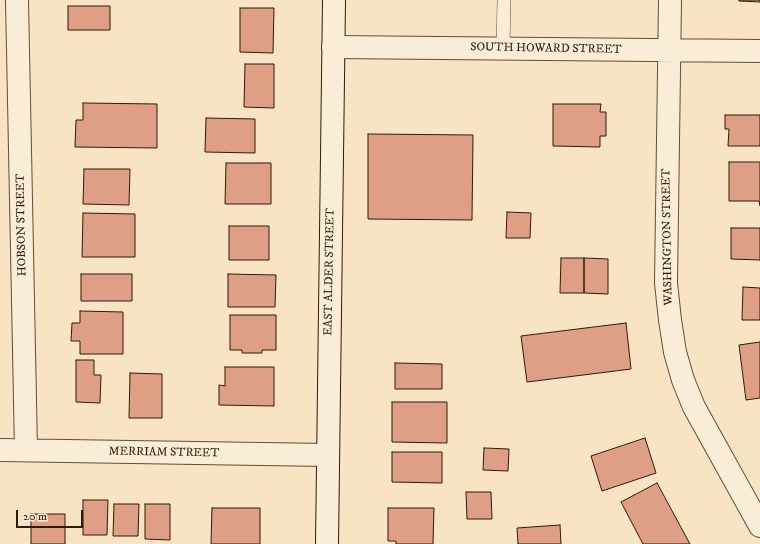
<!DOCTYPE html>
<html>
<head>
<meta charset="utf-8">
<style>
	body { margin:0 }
	#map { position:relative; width:760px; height:544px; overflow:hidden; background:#f8e3c3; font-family:"IM FELL DW Pica",serif }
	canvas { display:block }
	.scale { position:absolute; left:16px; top:510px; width:67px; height:18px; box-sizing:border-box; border:2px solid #2f1b0a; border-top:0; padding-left:5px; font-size:12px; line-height:14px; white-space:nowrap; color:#2f1b0a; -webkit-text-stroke:3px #faedd8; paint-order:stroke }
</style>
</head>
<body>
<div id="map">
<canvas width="760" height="544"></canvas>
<div class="scale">20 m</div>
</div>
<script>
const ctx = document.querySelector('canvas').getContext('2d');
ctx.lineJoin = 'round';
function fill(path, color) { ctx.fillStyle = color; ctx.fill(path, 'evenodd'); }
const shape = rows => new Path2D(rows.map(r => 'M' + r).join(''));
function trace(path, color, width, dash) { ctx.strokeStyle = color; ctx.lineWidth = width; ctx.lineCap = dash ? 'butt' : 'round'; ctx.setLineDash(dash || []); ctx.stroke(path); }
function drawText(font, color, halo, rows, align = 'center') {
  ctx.font = font + ' "IM FELL DW Pica",serif'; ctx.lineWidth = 3.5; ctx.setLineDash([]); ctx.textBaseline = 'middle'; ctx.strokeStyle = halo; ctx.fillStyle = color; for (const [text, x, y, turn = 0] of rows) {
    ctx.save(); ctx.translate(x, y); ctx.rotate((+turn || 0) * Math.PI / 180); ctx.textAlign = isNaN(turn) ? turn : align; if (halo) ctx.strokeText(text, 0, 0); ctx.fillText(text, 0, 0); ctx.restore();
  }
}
const building = shape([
	[739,0,760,0,760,2,739,1,739,0],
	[68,6,110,6,110,30,68,30,68,6],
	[240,8,274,8,273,53,240,52,240,8],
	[245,64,274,64,274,108,244,107,245,64],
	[83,103,157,104,157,148,75,147,76,120,83,120,83,103],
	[553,104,601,104,600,112,606,112,606,136,600,136,600,147,553,146,553,104],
	[725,115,760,115,760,146,728,146,729,129,725,129,725,115],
	[206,118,255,119,255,153,205,152,206,118],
	[368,134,473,135,472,220,368,219,368,134],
	[729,162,760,162,760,206,759,201,729,201,729,162],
	[226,163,271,163,271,204,225,204,226,163],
	[84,169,130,169,129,205,83,204,84,169],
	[507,212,531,213,530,238,506,238,507,212],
	[83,213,135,214,135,257,82,257,83,213],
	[229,226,269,226,269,260,229,260,229,226],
	[731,228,760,228,760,260,731,259,731,228],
	[561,258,584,258,584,293,560,293,561,258],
	[584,258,608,259,608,294,584,293,584,258],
	[81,274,132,274,132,301,81,301,81,274],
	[228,274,276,275,275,307,228,307,228,274],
	[743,287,760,288,760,320,742,320,743,287],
	[80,311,123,312,123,354,80,354,80,341,71,341,72,323,80,323,80,311],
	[230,315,276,315,276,350,262,350,262,353,242,353,242,350,230,350,230,315],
	[626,323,631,369,527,382,521,336,626,323],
	[760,342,760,398,746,400,739,345,760,342],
	[76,360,94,360,94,375,101,375,100,403,76,402,76,360],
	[395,363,442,364,442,389,395,389,395,363],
	[225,367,274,367,274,406,219,405,219,385,225,386,225,367],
	[130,373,162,374,162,418,129,418,130,373],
	[392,402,447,402,447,443,392,442,392,402],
	[645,438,656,473,602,491,591,456,645,438],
	[484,448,509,449,508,471,483,470,484,448],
	[392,452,442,452,442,483,392,482,392,452],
	[657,483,690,544,643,544,621,502,657,483],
	[466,492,491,492,492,519,467,519,466,492],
	[83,500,108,500,107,535,83,535,83,500],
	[114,504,139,504,138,536,113,536,114,504],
	[145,504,170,504,170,540,145,539,145,504],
	[212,508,260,508,260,544,211,544,212,508],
	[388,508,434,508,433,544,396,544,396,541,388,541,388,508],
	[31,514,65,514,65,544,31,544,31,514],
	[560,525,561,544,518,544,517,528,560,525]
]);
fill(building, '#df9f84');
trace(building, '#2f1b0a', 1);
const service = shape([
	[503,49,504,0]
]);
const minor = shape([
	[17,0,26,450],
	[670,0,666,283,670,320,675,352,683,380,694,407,760,526],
	[333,47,760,51],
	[0,450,328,455]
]);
const secondary = shape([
	[327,544,334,0]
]);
trace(service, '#614d38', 14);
trace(minor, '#614d38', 24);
trace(secondary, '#2f1b0a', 24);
trace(service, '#faedd8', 13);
trace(minor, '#faedd8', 22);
trace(secondary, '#faedd8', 22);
drawText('12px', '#2f1b0a', '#faedd8', [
	["SOUTH HOWARD STREET",546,49,1],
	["HOBSON STREET",22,225,-91],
	["WASHINGTON STREET",668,237,-91],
	["EAST ALDER STREET",330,272,-89],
	["MERRIAM STREET",164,453,1]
]);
</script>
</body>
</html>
